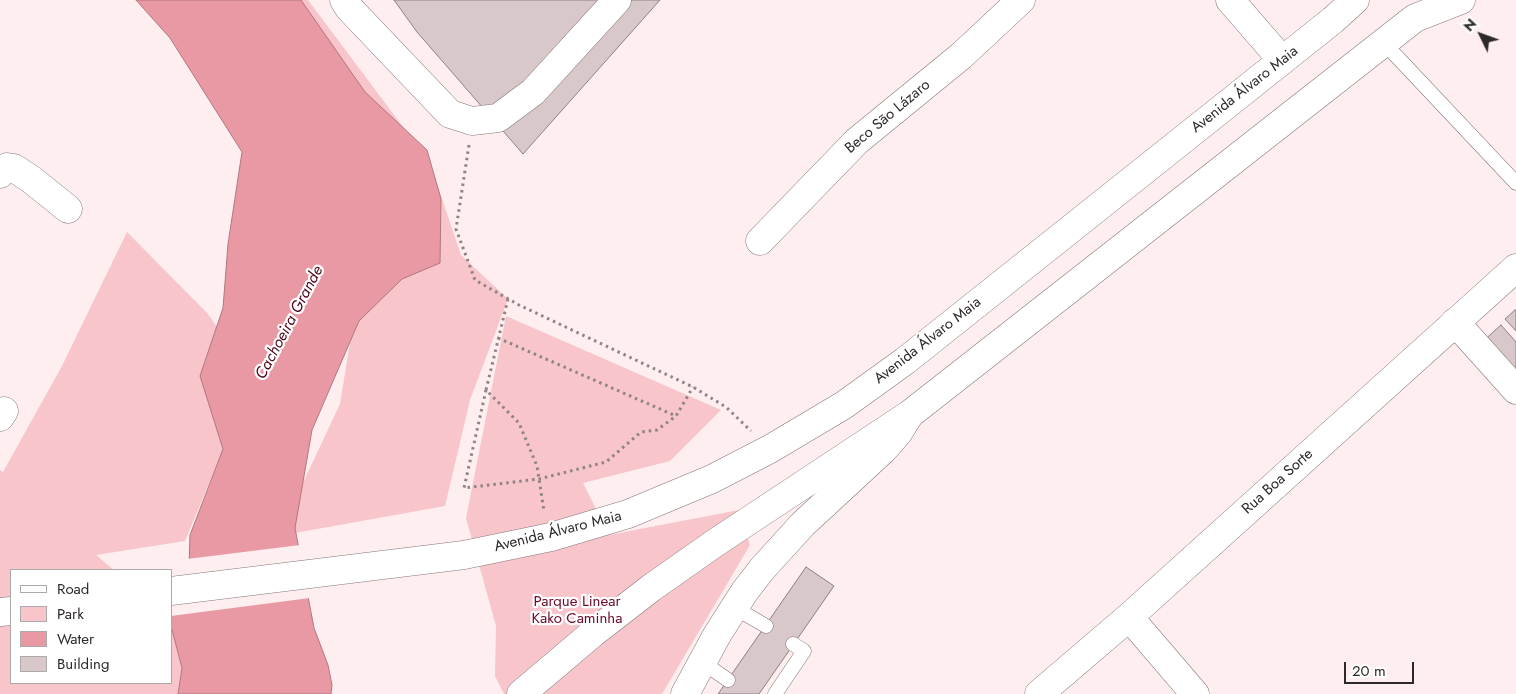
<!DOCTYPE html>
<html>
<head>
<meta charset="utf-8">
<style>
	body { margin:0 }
	#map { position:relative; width:1516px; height:694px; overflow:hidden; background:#feeeef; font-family:Jost,sans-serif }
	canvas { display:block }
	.legend { position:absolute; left:10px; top:569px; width:162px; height:115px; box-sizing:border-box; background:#fff; border:1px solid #aba9a9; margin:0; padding:6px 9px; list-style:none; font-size:15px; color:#2e2829 }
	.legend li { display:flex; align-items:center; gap:10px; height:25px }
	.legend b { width:25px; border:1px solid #aba9a9 }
	.north { position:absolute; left:1456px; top:10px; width:50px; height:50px; -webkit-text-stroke:4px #fff; paint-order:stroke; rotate:312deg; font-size:14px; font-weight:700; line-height:20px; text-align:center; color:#2e2829 }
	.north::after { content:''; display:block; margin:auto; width:18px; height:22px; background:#2e2829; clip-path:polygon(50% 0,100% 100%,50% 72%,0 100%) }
	.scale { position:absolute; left:1344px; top:662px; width:70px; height:22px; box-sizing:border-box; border:2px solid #2e2829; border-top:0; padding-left:6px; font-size:15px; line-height:18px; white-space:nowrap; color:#2e2829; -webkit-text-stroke:4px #fff; paint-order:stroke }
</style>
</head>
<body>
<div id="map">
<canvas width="1516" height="694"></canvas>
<ul class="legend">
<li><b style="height:6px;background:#fff"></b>Road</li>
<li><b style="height:14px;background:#f7c5ca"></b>Park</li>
<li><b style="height:14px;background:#e999a4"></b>Water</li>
<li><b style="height:14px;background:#d8c8ca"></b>Building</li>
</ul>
<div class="north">N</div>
<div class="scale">20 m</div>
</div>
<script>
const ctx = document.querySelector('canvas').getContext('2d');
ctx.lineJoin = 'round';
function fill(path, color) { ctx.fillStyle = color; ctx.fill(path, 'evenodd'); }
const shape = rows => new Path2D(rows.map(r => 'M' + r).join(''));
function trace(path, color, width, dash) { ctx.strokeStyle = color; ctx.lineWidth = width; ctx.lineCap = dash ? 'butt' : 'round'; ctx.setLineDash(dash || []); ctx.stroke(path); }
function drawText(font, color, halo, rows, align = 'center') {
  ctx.font = font + ' Jost,sans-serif'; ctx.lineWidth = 4.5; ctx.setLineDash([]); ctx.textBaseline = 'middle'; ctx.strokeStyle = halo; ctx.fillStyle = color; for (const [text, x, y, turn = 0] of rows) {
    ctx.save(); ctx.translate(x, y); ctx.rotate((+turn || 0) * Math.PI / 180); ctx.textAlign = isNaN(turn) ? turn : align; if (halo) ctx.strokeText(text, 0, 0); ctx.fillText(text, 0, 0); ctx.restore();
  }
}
fill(shape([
	[200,0,308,0,430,163,461,255,508,299,470,400,445,506,278,536,340,404,369,225],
	[127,232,208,314,247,372,235,421,185,541,96,555,114,570,11,570,11,683,171,683,171,626,182,668,178,694,0,694,0,470,3,472,62,366],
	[506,316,721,410,670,461,583,483,609,535,739,510,750,545,662,694,504,694,495,676,496,626,466,518]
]), '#f7c5ca');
const water = shape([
	[136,0,301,0,365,92,427,150,441,199,440,263,402,279,359,321,312,430,295,528,314,628,328,665,332,685,331,694,178,694,182,668,171,626,171,615,189,569,190,535,223,449,200,376,223,308,228,244,242,152,170,38,136,0]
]);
fill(water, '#e999a4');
trace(water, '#b1777f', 1);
fill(shape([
	[300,545,310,598,171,616,171,608,187,569,187,559]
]), '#feeeef');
const building = shape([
	[394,0,660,0,523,154,417,32,394,0],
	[1515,310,1516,312,1516,331,1505,319,1515,310],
	[1501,325,1516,342,1516,384,1480,344,1501,325],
	[806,567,834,586,759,694,718,694,806,567]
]);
fill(building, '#d8c8ca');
trace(building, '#8e8081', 1);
const service = shape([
	[1384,43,1516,183],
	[735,608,766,626],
	[702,662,728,680],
	[775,694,804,651,793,644]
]);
const minor = shape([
	[344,0,349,8,450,114,472,121,498,118,533,92,617,0],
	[1230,0,1282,60],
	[0,174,7,167,14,168,32,180,68,209],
	[760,241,857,141,961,56,1021,0],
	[1455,322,1516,390],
	[0,417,4,411],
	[1129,617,1195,694],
	[1039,694,1129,617,1516,268]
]);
const tertiary = shape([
	[685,694,717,635,745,591,762,569,803,524,884,449,898,433,908,417]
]);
const trunk = shape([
	[171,591,464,555,551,537,628,514,712,479,770,449,844,405,905,361,1333,20,1355,0],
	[0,612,11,611],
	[521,694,593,633,651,588,715,543,910,414,1415,18,1461,0]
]);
trace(service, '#847678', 15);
trace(minor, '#847678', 29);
trace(tertiary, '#847678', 29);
trace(trunk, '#847678', 29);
trace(shape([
	[469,145,456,229,475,280,519,305,693,387,726,407,751,431],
	[508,299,486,390,519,423,537,466,544,511],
	[498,338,676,416],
	[486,390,464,488,539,479,606,462,641,432,657,430,676,416,693,387]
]), '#8e8485', 3, [2.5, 4]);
trace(service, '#fff', 14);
trace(minor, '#fff', 28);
trace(tertiary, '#fff', 28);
trace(trunk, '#fff', 28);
drawText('15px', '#2e2829', '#fff', [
	["Avenida Álvaro Maia",1245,90,-38],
	["Beco São Lázaro",888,117,-40],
	["Avenida Álvaro Maia",928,341,-38],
	["Rua Boa Sorte",1278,482,-42],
	["Avenida Álvaro Maia",558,532,-14]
]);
drawText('15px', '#6a0a27', '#fff', [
	["Parque Linear",577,602],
	["Kako Caminha",577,619]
]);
drawText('italic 16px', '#50091d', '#fff', [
	["Cachoeira Grande",290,323,-62]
]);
</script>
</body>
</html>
